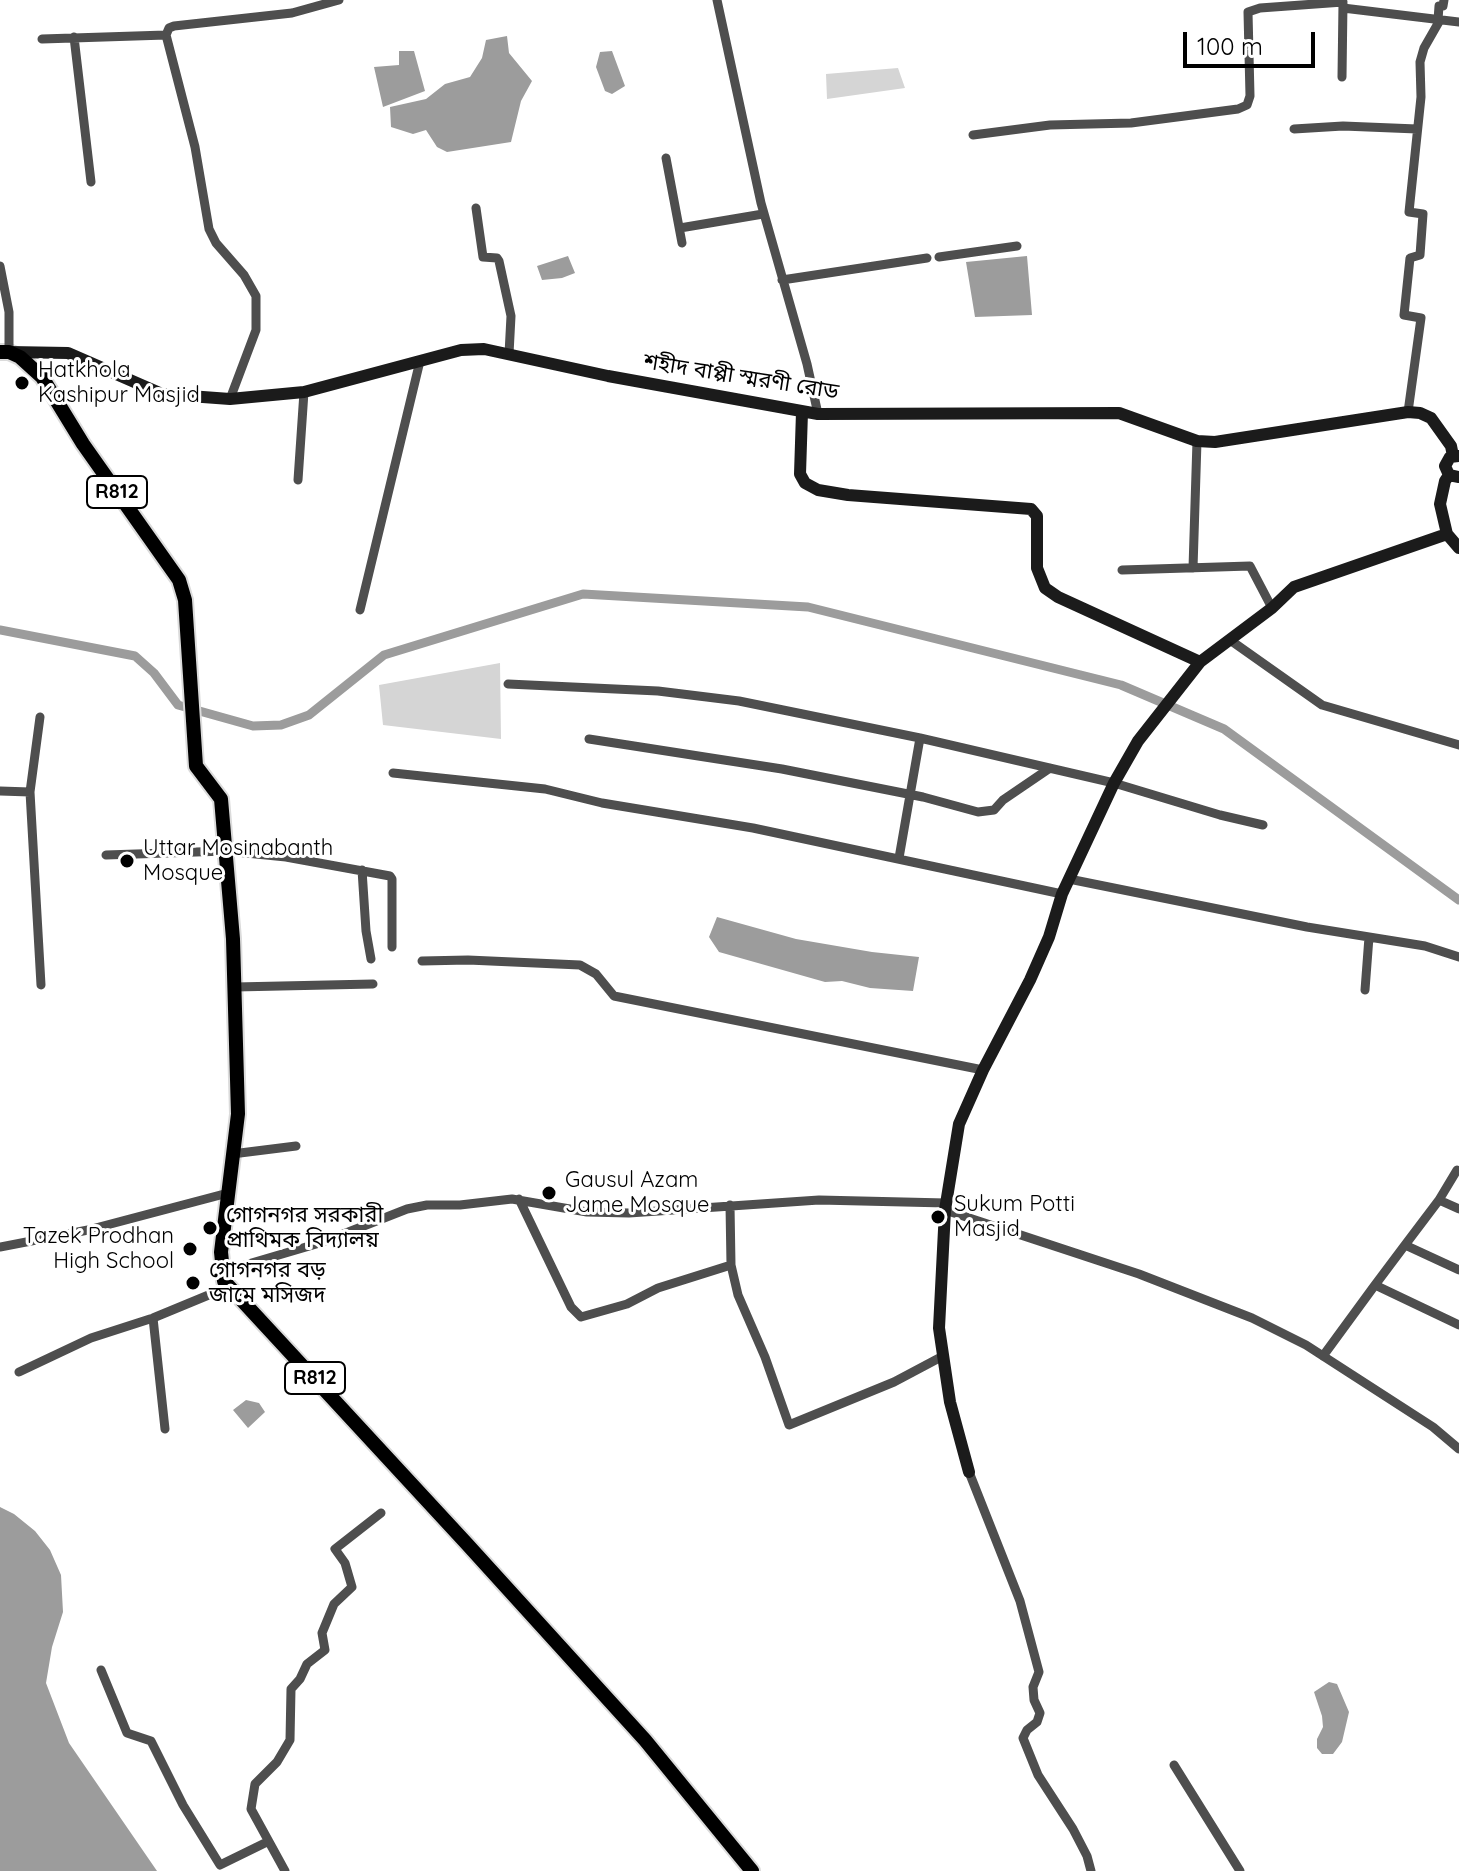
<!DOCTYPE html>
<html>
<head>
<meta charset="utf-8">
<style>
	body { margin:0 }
	#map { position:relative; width:1459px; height:1871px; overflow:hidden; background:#fff; font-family:Quicksand,sans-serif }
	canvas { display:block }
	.scale { position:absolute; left:1183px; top:32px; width:132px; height:36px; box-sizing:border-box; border:4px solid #000; border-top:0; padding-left:10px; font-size:24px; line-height:28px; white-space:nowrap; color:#000; -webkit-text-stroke:6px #fff; paint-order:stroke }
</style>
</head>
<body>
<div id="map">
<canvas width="1459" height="1871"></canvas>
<div class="scale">100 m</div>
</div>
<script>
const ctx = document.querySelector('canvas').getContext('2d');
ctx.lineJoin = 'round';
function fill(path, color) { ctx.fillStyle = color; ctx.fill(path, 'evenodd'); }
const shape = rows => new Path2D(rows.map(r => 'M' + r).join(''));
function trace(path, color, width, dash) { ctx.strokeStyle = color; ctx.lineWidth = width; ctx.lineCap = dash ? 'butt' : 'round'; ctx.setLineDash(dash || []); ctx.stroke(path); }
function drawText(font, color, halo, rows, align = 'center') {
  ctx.font = font + ' Quicksand,"Noto Sans Bengali",sans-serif'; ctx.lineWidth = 6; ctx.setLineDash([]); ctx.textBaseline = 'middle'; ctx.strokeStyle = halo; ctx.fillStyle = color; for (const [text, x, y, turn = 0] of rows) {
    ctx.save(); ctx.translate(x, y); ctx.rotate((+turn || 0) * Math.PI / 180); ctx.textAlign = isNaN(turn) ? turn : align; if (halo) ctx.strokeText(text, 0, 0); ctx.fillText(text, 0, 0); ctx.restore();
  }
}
fill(shape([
	[898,68,905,88,827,99,826,74],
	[500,663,501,739,383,725,379,685]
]), '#d5d5d5');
fill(shape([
	[507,36,509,53,532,81,521,101,511,142,447,152,437,147,426,130,413,134,391,127,390,107,426,99,445,84,470,77,482,58,486,40],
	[399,51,414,51,425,91,383,107,374,67,399,65],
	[612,51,625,86,612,94,605,91,596,67,600,52],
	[568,256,575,273,562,278,542,280,537,266],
	[1027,256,1032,315,975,317,966,262],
	[717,917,796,939,872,952,919,957,913,991,870,988,842,981,825,982,719,952,709,937],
	[246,1400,259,1403,265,1412,248,1428,233,1410],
	[0,1507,14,1514,35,1531,50,1550,61,1575,63,1612,52,1647,46,1683,69,1743,157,1871,0,1871],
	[1329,1682,1337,1684,1349,1712,1342,1742,1333,1754,1322,1754,1317,1748,1317,1739,1323,1727,1322,1716,1314,1692]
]), '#9c9c9c');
trace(shape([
	[0,630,135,656,154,673,178,705,253,726,281,725,309,715,384,655,583,594,808,607,1121,685,1224,729,1459,900]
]), '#9c9c9c', 9);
const primary = shape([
	[0,352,9,352,20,357,42,377,83,444,179,580,185,600,196,766,221,799,233,939,238,1114,221,1252,224,1281,467,1544,645,1740,752,1871]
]);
trace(primary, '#dbdbdb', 18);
trace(shape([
	[717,0,761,203,807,364,818,414],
	[1343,8,1459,22],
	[1438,20,1439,6,1443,6,1444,0],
	[166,35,169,28,174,26,292,13,339,0],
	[74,37,91,182],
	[42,39,166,35,195,147,209,229,216,243,244,275,256,296,256,330,230,399],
	[1342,77,1343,3],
	[1294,129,1343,126,1417,129],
	[973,135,1050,125,1131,123,1238,109,1247,105,1250,96,1248,12,1260,8,1343,2],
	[666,158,682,243],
	[476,208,483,257,497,258,499,261,511,316,509,354],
	[680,228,763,214],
	[939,257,1017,246],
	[0,266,9,312,9,352],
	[782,280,927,258],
	[1408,412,1421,318,1404,315,1410,258,1420,255,1423,214,1409,212,1421,97,1420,62,1424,48,1440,20],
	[298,480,304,392],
	[1193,568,1197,441],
	[1122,570,1250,566,1272,608],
	[360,610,420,361],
	[1230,640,1322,705,1459,745],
	[508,684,658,691,739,701,920,738,1114,783,1220,815,1263,825],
	[589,739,782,769,923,797,978,812,994,810,1003,800,1050,768],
	[393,773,545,789,602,803,753,828,1062,894],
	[0,791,30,792,40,717],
	[30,792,41,985],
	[106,855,226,851,286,857,390,876,392,879,392,947],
	[899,858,920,738],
	[362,870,366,931,371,959],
	[1069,879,1307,927,1425,946,1459,957],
	[422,961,468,960,580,965,596,974,614,996,983,1070],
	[235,987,373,984],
	[1365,990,1369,937],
	[232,1154,296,1146],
	[1457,1170,1439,1200,1459,1209],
	[519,1199,571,1307,581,1317,627,1304,658,1288,731,1265],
	[730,1205,731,1265,738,1295,765,1357,789,1425,894,1382,943,1356],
	[945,1210,1139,1274,1252,1318,1306,1345,1433,1427,1459,1449],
	[1405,1245,1439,1200],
	[0,1247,88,1230,228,1193],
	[221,1272,323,1242,407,1209,427,1205,460,1205,512,1199,587,1212,629,1213,819,1200,946,1203],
	[1375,1285,1405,1245,1459,1270],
	[153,1318,165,1429],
	[1323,1356,1375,1285,1459,1325],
	[19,1372,91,1338,153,1318,228,1287],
	[969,1472,1020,1601,1039,1672,1033,1687,1034,1700,1040,1713,1037,1722,1027,1730,1023,1738,1038,1775,1073,1829,1087,1856,1091,1871],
	[101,1670,127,1733,151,1741,183,1805,220,1865,267,1842],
	[1174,1765,1240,1871],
	[285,1871,251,1809,255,1784,277,1762,290,1740,291,1689,300,1679,307,1664,325,1650,322,1633,334,1604,352,1587,345,1563,335,1549,381,1513]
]), '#4e4e4e', 9);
trace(shape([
	[9,352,68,353,162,394,230,399,304,392,461,350,484,349,608,376,818,414,1119,413,1197,441,1215,442,1408,412,1420,413,1431,418,1451,446,1453,456],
	[802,412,800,474,805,483,818,490,848,495,1031,509,1037,516,1037,568,1045,588,1058,597,1200,662],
	[1459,456,1450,457,1445,466,1449,475,1459,477],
	[1449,475,1445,481,1440,504,1447,534,1459,548],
	[969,1472,950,1402,939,1328,945,1210,959,1124,983,1070,1030,980,1049,937,1062,894,1114,783,1138,741,1200,662,1272,608,1294,587,1447,534]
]), '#1b1b1b', 12);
trace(primary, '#000', 14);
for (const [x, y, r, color] of [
	[22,383,8,"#000"],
	[127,861,8,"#000"],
	[549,1193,8,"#000"],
	[938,1217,8,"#000"],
	[210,1228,8,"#000"],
	[190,1249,8,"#000"],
	[193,1283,8,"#000"]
]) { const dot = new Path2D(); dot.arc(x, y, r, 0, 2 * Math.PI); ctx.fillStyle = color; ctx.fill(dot); trace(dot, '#fff', 3); }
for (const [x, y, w] of [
	[117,492,60],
	[315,1378,60]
]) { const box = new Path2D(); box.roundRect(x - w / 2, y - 16, w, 32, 6); ctx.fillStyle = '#fff'; ctx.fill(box); trace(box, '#000', 2); }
drawText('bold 20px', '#000', null, [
	["R812",117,492],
	["R812",315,1378]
]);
drawText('22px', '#000', '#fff', [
	["Hatkhola",38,370],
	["Kashipur Masjid",38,395],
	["Uttar Mosinabanth",143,848],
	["Mosque",143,873],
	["Gausul Azam",565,1180],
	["Jame Mosque",565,1205],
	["Sukum Potti",954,1204],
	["Masjid",954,1229],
	["গোগনগর সরকারী",226,1215],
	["প্রাথিমক বিদ্যালয়",226,1240],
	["Tazek Prodhan",174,1236,"right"],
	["High School",174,1261,"right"],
	["গোগনগর বড়",209,1270],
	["জামে মসিজদ",209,1295]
], 'left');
drawText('22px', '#000', '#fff', [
	["শহীদ বাপ্পী স্মরণী রোড",741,377,9]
]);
</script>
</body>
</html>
